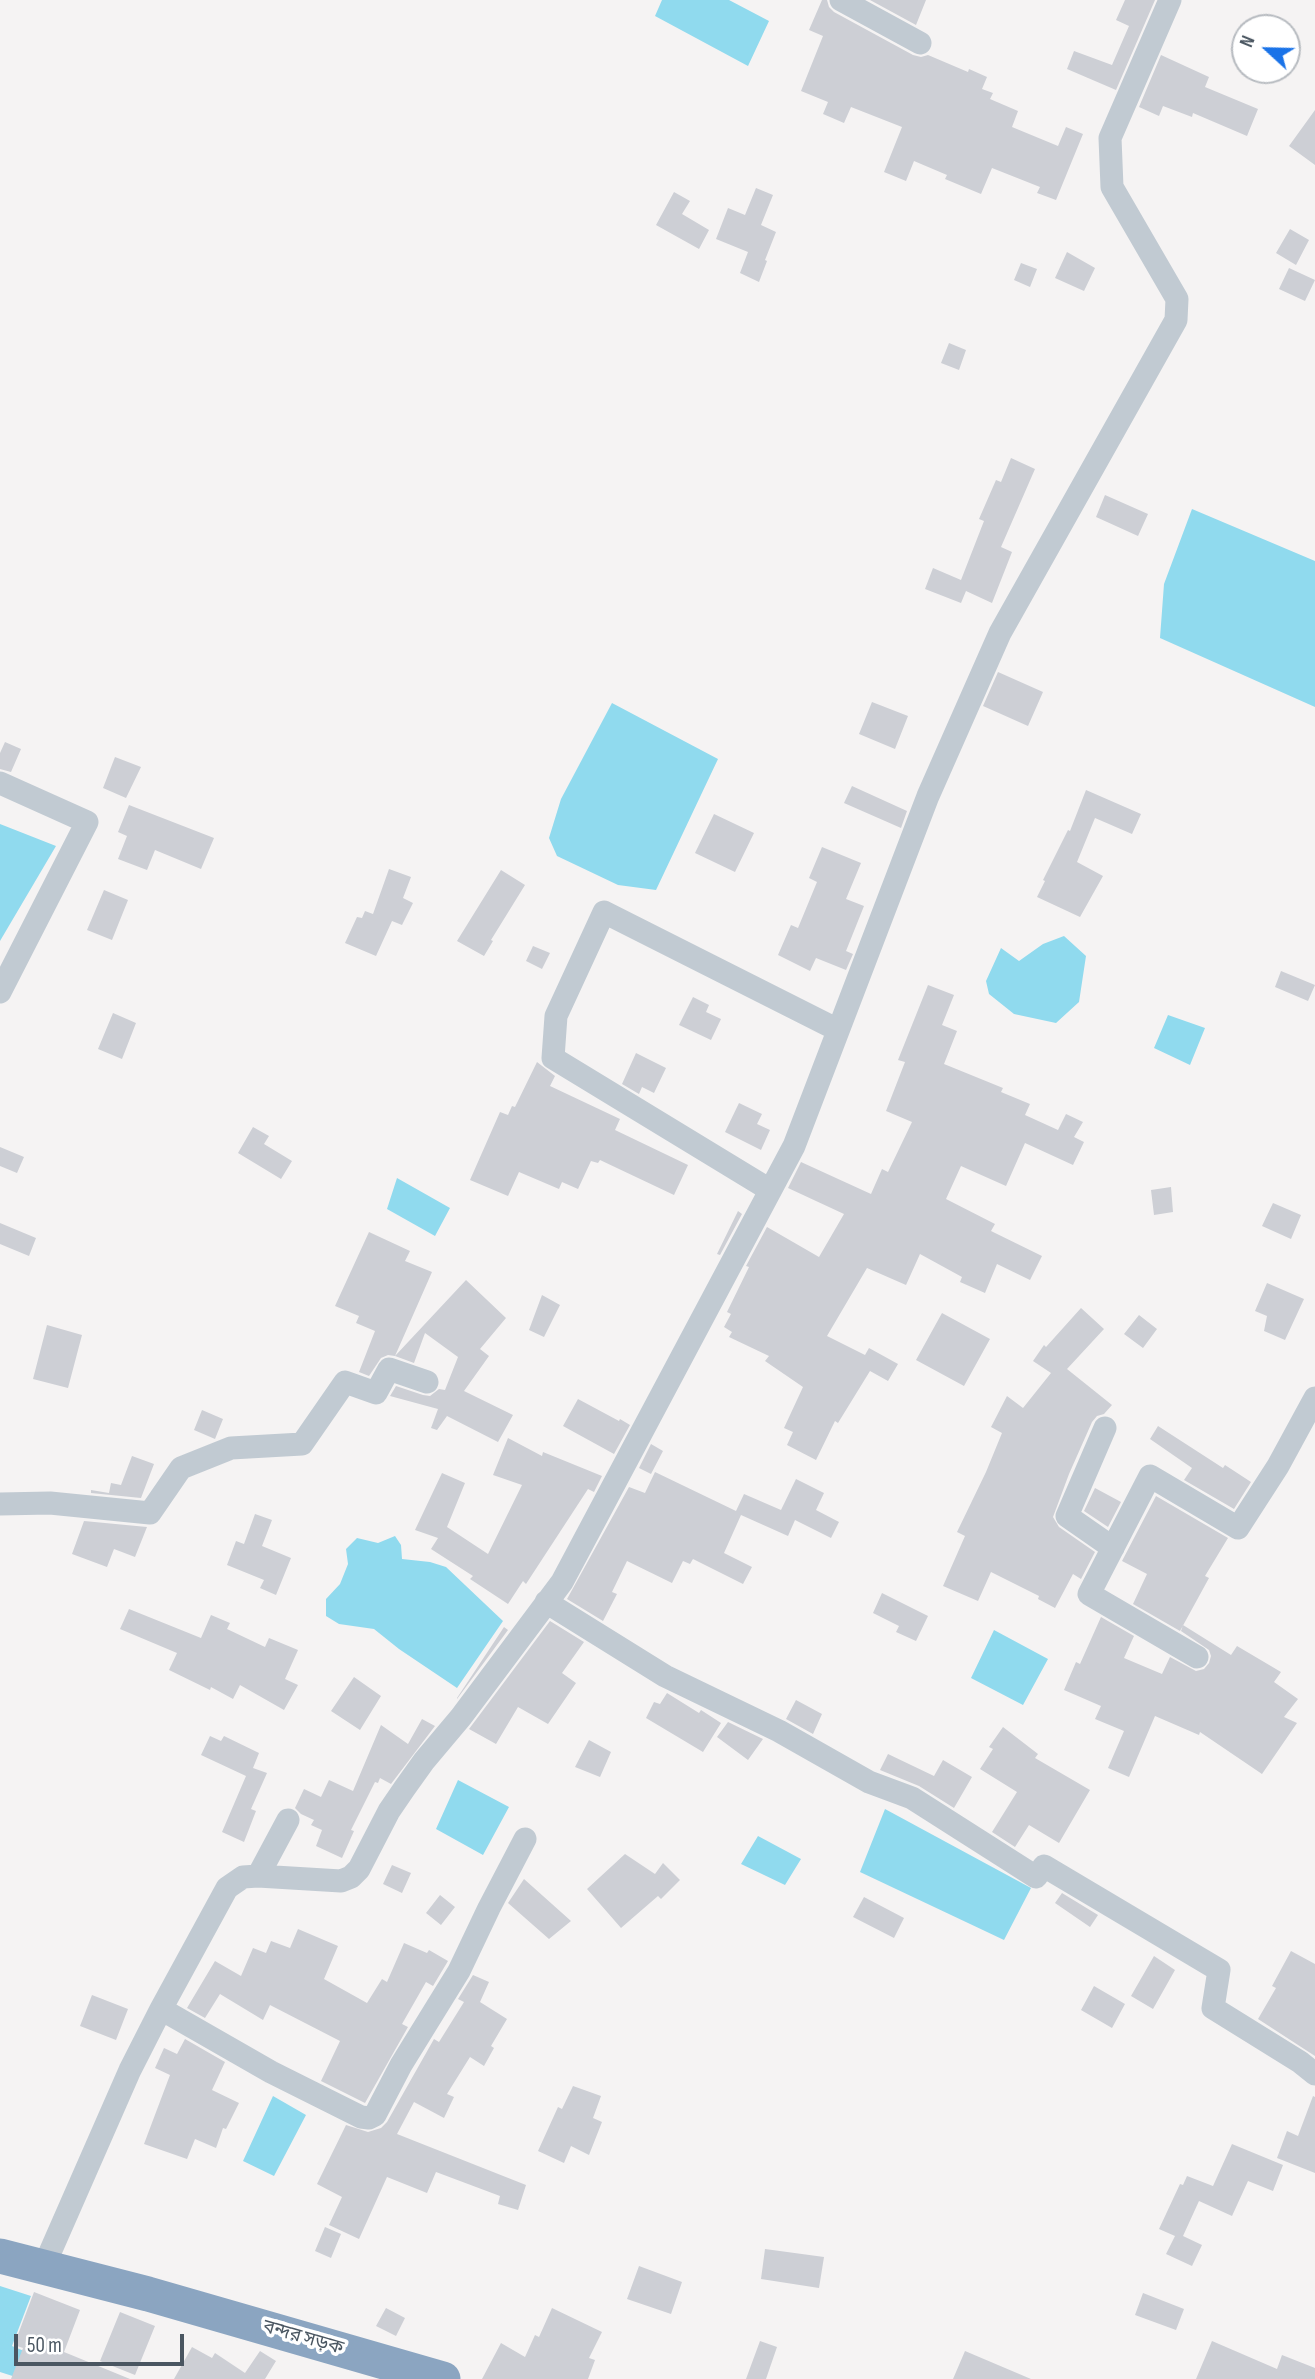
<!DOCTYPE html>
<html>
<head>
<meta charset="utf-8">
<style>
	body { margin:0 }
	#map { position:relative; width:1315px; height:2379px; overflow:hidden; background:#f5f3f3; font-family:"Sofia Sans Condensed",sans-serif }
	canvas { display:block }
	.north { position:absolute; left:1231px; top:14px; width:70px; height:70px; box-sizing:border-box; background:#fff; border:2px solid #b7bbc0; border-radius:50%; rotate:292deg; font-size:19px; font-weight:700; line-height:28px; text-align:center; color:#4a5661 }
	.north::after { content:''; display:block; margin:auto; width:24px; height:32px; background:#1a73e8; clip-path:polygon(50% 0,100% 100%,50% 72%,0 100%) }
	.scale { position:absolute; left:14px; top:2334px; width:170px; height:32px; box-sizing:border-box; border:4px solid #4a5661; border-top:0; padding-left:9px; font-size:21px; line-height:24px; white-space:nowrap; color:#4a5661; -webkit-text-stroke:5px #fff; paint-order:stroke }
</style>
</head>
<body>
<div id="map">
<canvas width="1315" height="2379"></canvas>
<div class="north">N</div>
<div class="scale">50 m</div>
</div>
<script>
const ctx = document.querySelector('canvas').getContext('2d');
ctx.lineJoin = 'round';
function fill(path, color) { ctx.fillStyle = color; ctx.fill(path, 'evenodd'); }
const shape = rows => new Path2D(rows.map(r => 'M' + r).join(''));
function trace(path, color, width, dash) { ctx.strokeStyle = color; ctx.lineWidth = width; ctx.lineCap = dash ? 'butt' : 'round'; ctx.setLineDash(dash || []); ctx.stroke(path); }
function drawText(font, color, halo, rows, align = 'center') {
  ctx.font = font + ' "Sofia Sans Condensed","Noto Sans Bengali",sans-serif'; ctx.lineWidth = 7; ctx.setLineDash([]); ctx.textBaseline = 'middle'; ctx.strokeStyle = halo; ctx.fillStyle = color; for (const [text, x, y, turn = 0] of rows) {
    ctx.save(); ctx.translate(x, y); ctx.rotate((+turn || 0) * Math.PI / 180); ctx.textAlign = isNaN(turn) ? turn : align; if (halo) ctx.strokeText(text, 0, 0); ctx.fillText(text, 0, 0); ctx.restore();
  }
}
fill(shape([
	[662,0,729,0,769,21,748,66,655,16],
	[1192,509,1315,561,1315,707,1160,638,1164,584],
	[612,703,718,759,656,890,618,885,557,856,549,838,561,799],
	[0,824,56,846,0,941],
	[1064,936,1086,956,1079,1002,1056,1023,1014,1014,989,994,986,981,1001,948,1019,961,1043,944],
	[1168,1015,1205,1028,1190,1065,1154,1048],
	[397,1178,450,1208,435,1236,387,1209],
	[395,1536,401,1545,402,1559,430,1562,446,1567,503,1621,457,1688,399,1649,374,1629,339,1624,326,1616,326,1599,340,1584,348,1564,346,1549,357,1538,378,1543],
	[994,1630,1048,1659,1023,1705,971,1678],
	[458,1780,509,1807,483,1855,436,1829],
	[885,1809,1031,1888,1004,1940,860,1872],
	[758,1836,801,1859,785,1885,741,1864],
	[273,2096,306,2115,274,2176,243,2161],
	[0,2286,31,2296,12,2346,36,2356,22,2379,0,2372]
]), '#90daee');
fill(shape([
	[822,0,827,0,829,7,834,12,913,55,921,57,928,55,968,72,969,69,987,77,982,89,993,93,990,99,1018,111,1012,127,1058,146,1066,127,1083,134,1056,200,1037,193,1040,187,992,168,981,194,945,179,947,175,914,161,906,181,884,172,902,127,851,107,844,123,823,114,828,102,801,91,823,36,809,30],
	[870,0,926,0,916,25],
	[1125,0,1155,0,1116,90,1067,69,1074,51,1112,65,1129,26,1116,20],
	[1161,55,1209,77,1205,87,1258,109,1247,136,1193,113,1192,117,1163,106,1159,116,1139,107],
	[1315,110,1315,165,1289,146],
	[756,188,773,195,761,225,776,232,765,260,767,261,759,282,740,273,748,252,716,239,728,208,745,215],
	[674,192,690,201,682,214,709,230,699,249,656,225],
	[1290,229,1309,240,1296,265,1276,253],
	[1067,252,1095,268,1084,291,1055,278],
	[1021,263,1037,269,1030,287,1014,280],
	[1289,268,1315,280,1305,301,1279,289],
	[949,343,966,350,959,370,941,363],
	[1011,458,1035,469,1001,547,1012,552,992,603,966,591,961,603,925,589,933,568,961,580,984,521,979,519,996,480,1001,482],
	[1105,495,1148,514,1138,536,1096,517],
	[998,672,1043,692,1028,726,983,706],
	[872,702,908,716,895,749,859,734],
	[5,742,21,749,11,772,0,769,0,753],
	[115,757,141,767,126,798,103,788],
	[852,786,907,811,901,828,844,803],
	[1086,790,1141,814,1132,834,1095,818,1077,862,1103,876,1080,917,1037,897,1045,881,1043,880,1068,830,1070,831],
	[129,805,214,838,201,869,155,850,147,870,118,859,127,836,118,832],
	[714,814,754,833,735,872,695,853],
	[822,847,861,863,846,899,864,906,846,951,853,954,846,970,816,958,810,971,778,955,791,925,798,928,817,882,809,878],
	[389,869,411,877,403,898,413,903,402,925,392,921,376,956,345,943,357,917,362,918,365,911,373,914],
	[501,870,525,885,491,940,493,941,484,956,457,941],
	[104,890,128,900,112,940,87,930],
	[533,946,550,953,542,969,526,961],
	[1281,971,1315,985,1308,1001,1275,987],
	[928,985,954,995,942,1025,957,1031,944,1064,1003,1088,1001,1092,1030,1104,1025,1115,1058,1130,1066,1114,1083,1122,1074,1137,1084,1142,1073,1165,1025,1143,1006,1186,961,1166,946,1199,995,1224,991,1231,1042,1256,1030,1280,997,1264,985,1293,960,1282,962,1277,920,1254,906,1285,867,1268,827,1336,865,1355,869,1348,898,1364,888,1381,870,1371,838,1423,835,1421,816,1460,787,1445,793,1432,784,1428,803,1387,765,1361,769,1356,729,1337,732,1332,724,1327,731,1314,727,1312,749,1267,746,1266,767,1227,819,1257,844,1214,788,1188,801,1162,871,1194,882,1169,888,1172,912,1122,886,1111,905,1062,898,1060],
	[693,997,709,1005,706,1012,721,1019,711,1040,679,1025],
	[113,1013,136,1023,122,1059,98,1049],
	[636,1053,666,1068,654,1093,642,1087,639,1094,622,1084],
	[537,1062,555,1076,550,1086,620,1119,615,1130,688,1165,674,1195,600,1160,598,1163,591,1161,578,1189,562,1182,559,1189,519,1172,508,1196,470,1180,500,1112,508,1115,512,1106,515,1107],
	[739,1103,762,1114,757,1124,770,1130,761,1150,725,1132],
	[253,1127,269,1136,264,1144,292,1161,281,1179,238,1153],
	[0,1147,24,1157,17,1173,0,1166],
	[1171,1187,1173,1212,1154,1215,1151,1190],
	[1273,1203,1301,1215,1291,1239,1262,1226],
	[738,1211,742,1214,720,1255,717,1254],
	[0,1223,36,1238,29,1256,0,1244],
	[369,1232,410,1251,405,1261,432,1272,395,1356,388,1355,381,1358,369,1376,359,1372,375,1331,356,1323,359,1316,335,1306],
	[466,1280,506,1318,480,1349,489,1356,464,1391,513,1415,498,1442,447,1416,437,1430,431,1428,438,1409,390,1396,396,1386,423,1395,430,1396,439,1389,445,1390,458,1357,425,1333,414,1363,395,1356],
	[1267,1283,1304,1299,1285,1340,1264,1331,1267,1316,1255,1311],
	[542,1295,560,1305,544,1337,529,1330],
	[1081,1308,1104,1329,1067,1369,1112,1405,1104,1414,1097,1416,1092,1422,1069,1474,1053,1517,1059,1527,1095,1552,1081,1579,1073,1574,1055,1608,1038,1599,1039,1596,991,1572,978,1601,943,1586,965,1536,957,1532,986,1472,1002,1433,991,1427,1007,1396,1023,1408,1051,1373,1033,1361,1044,1345,1046,1347],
	[942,1313,990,1339,964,1386,916,1360],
	[1139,1315,1157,1329,1143,1348,1124,1334],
	[47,1325,82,1335,68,1388,33,1379],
	[578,1399,619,1421,620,1419,630,1425,614,1454,563,1426],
	[202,1410,223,1419,215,1439,194,1430],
	[1158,1426,1223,1468,1225,1465,1251,1482,1234,1509,1184,1480,1192,1468,1150,1439],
	[508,1438,542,1456,543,1452,602,1476,594,1492,588,1489,526,1584,523,1581,508,1604,470,1579,473,1576,431,1549,438,1538,415,1530,442,1473,465,1483,447,1527,488,1554,522,1485,493,1475],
	[651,1444,663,1451,651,1474,639,1468],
	[132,1456,154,1464,141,1498,91,1493,91,1490,109,1493,111,1483,121,1485],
	[655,1472,736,1511,744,1494,781,1510,796,1479,824,1493,816,1510,839,1522,831,1538,795,1520,788,1536,741,1515,724,1553,752,1567,743,1584,693,1559,690,1564,683,1561,672,1583,627,1561,612,1592,617,1594,603,1621,567,1599,629,1487,645,1493],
	[1095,1488,1121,1502,1108,1527,1084,1511],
	[1156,1496,1228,1538,1205,1576,1209,1578,1180,1631,1133,1604,1147,1574,1122,1561],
	[255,1514,272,1520,262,1546,291,1558,276,1595,260,1588,264,1580,227,1565,236,1541,244,1544],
	[84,1521,147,1527,135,1557,114,1549,107,1567,72,1554],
	[882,1593,928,1616,916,1641,896,1632,899,1626,873,1613],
	[129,1609,201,1638,211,1615,230,1623,227,1629,265,1647,269,1638,298,1650,285,1679,298,1685,284,1710,240,1685,233,1699,211,1687,210,1690,169,1670,177,1653,120,1629],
	[1101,1617,1134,1636,1124,1658,1162,1674,1170,1657,1196,1671,1204,1669,1209,1663,1211,1656,1209,1650,1181,1631,1183,1625,1231,1655,1237,1646,1281,1672,1274,1682,1298,1699,1284,1717,1297,1723,1262,1774,1200,1732,1199,1735,1155,1716,1129,1777,1108,1768,1124,1731,1095,1719,1101,1706,1064,1690,1076,1662,1080,1664],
	[550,1621,584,1642,562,1673,576,1683,548,1724,518,1707,496,1744,469,1729],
	[504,1627,508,1630,457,1699,457,1698],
	[354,1677,381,1696,360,1730,331,1711],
	[667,1693,699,1713,701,1710,721,1723,703,1752,646,1718,654,1702,660,1704],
	[796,1700,822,1714,813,1734,786,1719],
	[422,1719,435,1726,391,1784,380,1778,378,1783,375,1782,351,1830,354,1831,342,1858,316,1846,322,1830,311,1825,314,1820,301,1814,295,1808,304,1789,321,1797,329,1780,353,1791,381,1725,408,1744],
	[728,1722,763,1739,748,1760,717,1737],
	[1003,1727,1038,1754,1035,1758,1090,1790,1059,1843,1029,1825,1015,1847,992,1832,1017,1792,980,1769,993,1749,989,1747],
	[210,1736,221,1741,224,1736,259,1753,253,1768,267,1773,251,1809,256,1811,244,1842,222,1832,246,1776,201,1755],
	[589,1740,611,1752,600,1777,575,1767],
	[888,1754,934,1776,943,1760,972,1777,954,1808,919,1786,880,1770],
	[625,1854,655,1874,663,1863,680,1880,661,1899,658,1896,621,1928,587,1889],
	[392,1865,411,1873,402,1893,383,1884],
	[524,1879,571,1921,549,1939,508,1903],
	[1062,1893,1098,1915,1090,1927,1055,1903],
	[440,1895,455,1907,441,1925,426,1913],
	[864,1897,904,1918,894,1938,853,1917],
	[298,1929,338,1946,324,1979,367,2003,382,1979,387,1982,404,1943,427,1953,429,1950,448,1961,433,1986,426,1982,402,2024,408,2027,365,2103,321,2081,340,2041,270,2005,263,2020,220,1994,205,2018,187,2008,215,1961,241,1976,253,1948,266,1953,271,1941,290,1948],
	[1291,1951,1315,1964,1315,2056,1258,2019,1276,1988,1272,1986],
	[1154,1956,1175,1970,1153,2009,1131,1996],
	[473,1975,489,1982,480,2002,507,2019,491,2046,494,2048,484,2066,470,2057,447,2094,454,2097,444,2118,414,2102,397,2134,526,2185,518,2210,498,2204,500,2196,436,2172,427,2193,387,2177,359,2239,329,2225,342,2197,317,2184,346,2125,368,2132,381,2128,387,2122,434,2039,439,2042,464,2002,458,1999],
	[1094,1986,1125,2004,1112,2028,1081,2010],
	[92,1995,128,2009,116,2040,80,2026],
	[185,2039,225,2062,212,2090,239,2103,226,2129,223,2128,216,2148,195,2139,187,2159,144,2144,170,2075,155,2068,164,2048,177,2054],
	[573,2086,601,2096,593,2118,602,2122,589,2155,571,2146,564,2163,538,2151,558,2107,562,2109],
	[1313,2096,1315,2097,1315,2173,1277,2158,1287,2131,1298,2136],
	[1232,2144,1283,2165,1273,2191,1248,2181,1232,2216,1199,2201,1183,2236,1202,2245,1192,2266,1166,2254,1175,2236,1159,2229,1180,2184,1183,2185,1187,2176,1213,2186],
	[325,2227,341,2234,331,2258,315,2251],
	[765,2249,824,2257,819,2288,761,2279],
	[639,2266,682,2282,671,2314,627,2299],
	[34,2292,80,2310,64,2352,130,2379,11,2379,23,2348,14,2345],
	[1143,2293,1184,2309,1176,2330,1135,2315],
	[386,2308,405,2318,396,2336,376,2326],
	[552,2308,602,2332,589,2358,595,2360,588,2379,482,2379,501,2343,525,2357,535,2335,539,2337],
	[120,2312,155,2326,135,2375,100,2361],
	[760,2341,777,2347,766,2379,746,2379],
	[1212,2341,1277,2369,1282,2355,1315,2368,1315,2379,1196,2379],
	[192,2347,212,2358,215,2353,245,2373,260,2351,276,2361,265,2379,174,2379],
	[965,2351,1031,2379,953,2379]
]), '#cdcfd5');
trace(shape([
	[841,0,920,43],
	[0,783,87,822,0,992],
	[770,1190,553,1058,556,1016,604,912,838,1030],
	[1105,1428,1067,1516,1113,1548],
	[0,1504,50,1503,150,1513,181,1468,231,1448,302,1444,345,1382,376,1393,389,1369,427,1382],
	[546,1602,665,1676,779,1731,869,1782,912,1798,1036,1877,1044,1866,1219,1970,1213,2008,1300,2062,1315,2074],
	[1197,1657,1089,1594,1150,1476,1238,1528,1278,1466,1315,1398],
	[258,1876,341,1881,351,1877,359,1869,389,1811,404,1789,424,1761,461,1717,562,1582,794,1146,928,796,1000,633,1176,320,1177,299,1112,187,1110,138,1170,0],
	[161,2009,271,2072,361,2117,369,2118,375,2115,401,2065,459,1971,489,1908,525,1839],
	[44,2266,130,2070,161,2009,227,1888,243,1877,258,1876,288,1820]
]), '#c1cad2', 23);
trace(shape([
	[0,2256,148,2294,443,2379]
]), '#8ba5c1', 35);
drawText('19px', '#4a5661', '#fff', [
	["বন্দর সড়ক",303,2338,16]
]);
</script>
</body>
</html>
